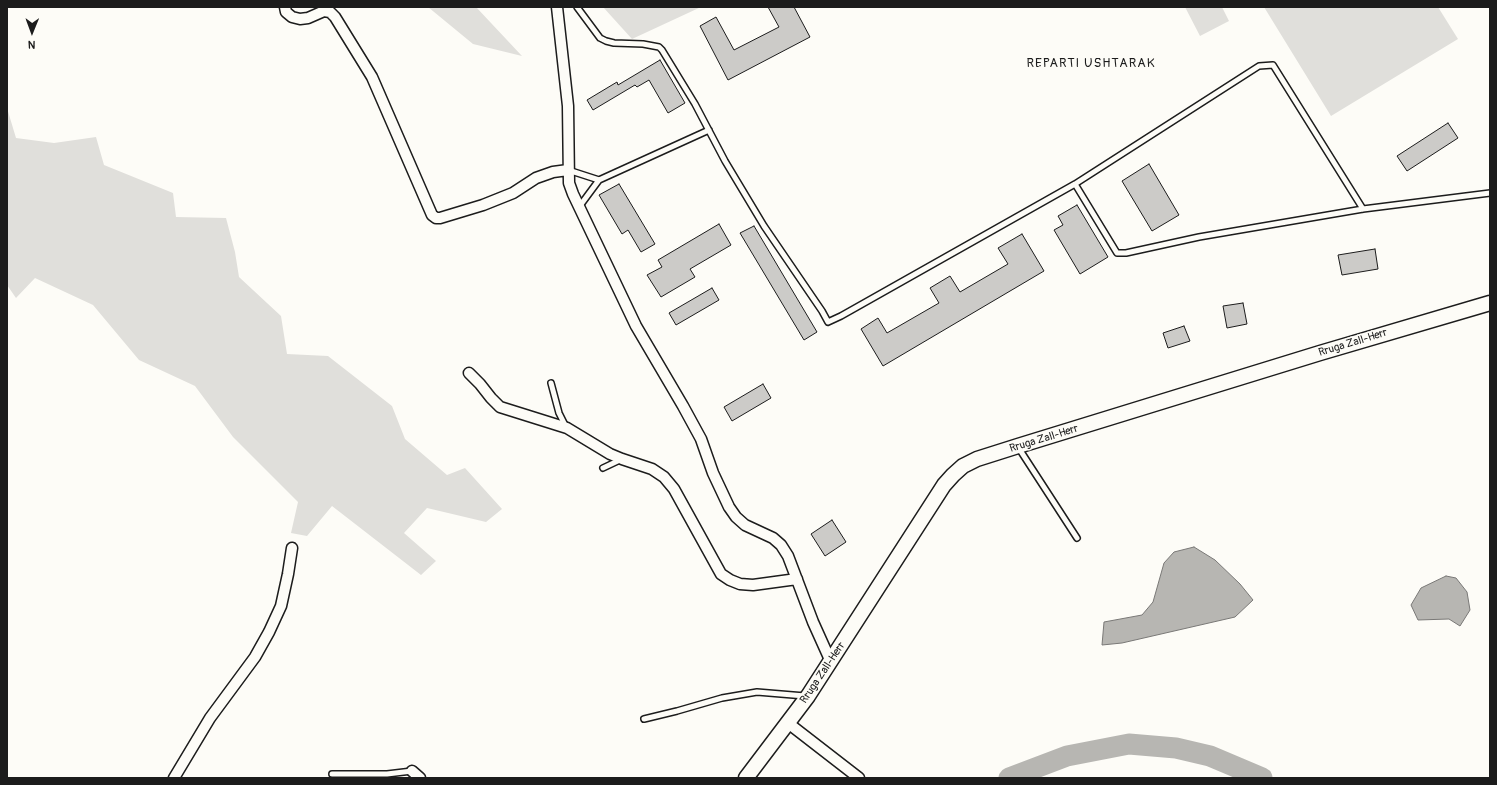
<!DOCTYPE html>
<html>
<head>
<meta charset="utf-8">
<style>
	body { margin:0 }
	#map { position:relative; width:1497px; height:785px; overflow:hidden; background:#fdfcf7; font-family:Pangolin,sans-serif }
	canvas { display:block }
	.frame { position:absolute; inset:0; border:8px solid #1c1c1c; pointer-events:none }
	.north { position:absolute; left:12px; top:12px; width:40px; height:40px; -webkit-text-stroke:3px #fdfcf7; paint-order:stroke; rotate:181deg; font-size:11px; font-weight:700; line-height:16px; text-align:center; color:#1c1c1c }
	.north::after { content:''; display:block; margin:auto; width:14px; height:18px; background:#1c1c1c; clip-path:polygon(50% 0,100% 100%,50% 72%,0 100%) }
</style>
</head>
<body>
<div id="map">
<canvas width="1497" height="785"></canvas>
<div class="frame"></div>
<div class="north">N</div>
</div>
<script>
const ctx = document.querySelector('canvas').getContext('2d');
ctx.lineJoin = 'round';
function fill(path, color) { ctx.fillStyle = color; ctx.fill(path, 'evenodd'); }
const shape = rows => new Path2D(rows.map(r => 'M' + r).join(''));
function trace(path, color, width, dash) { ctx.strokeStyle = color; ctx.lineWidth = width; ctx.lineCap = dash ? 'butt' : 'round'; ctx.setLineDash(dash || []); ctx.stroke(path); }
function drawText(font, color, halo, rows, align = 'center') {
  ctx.font = font + ' Pangolin,sans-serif'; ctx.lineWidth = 3; ctx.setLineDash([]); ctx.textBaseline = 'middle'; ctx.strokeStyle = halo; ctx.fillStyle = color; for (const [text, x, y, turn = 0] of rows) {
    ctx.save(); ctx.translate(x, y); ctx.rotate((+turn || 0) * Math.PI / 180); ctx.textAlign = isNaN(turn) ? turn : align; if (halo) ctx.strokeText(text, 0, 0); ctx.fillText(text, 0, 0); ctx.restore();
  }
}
fill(shape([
	[428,7,476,7,522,56,473,44],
	[603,7,701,7,632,39],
	[1185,7,1222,7,1229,21,1200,36],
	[1264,7,1438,7,1458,39,1331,116],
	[7,108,16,138,54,143,96,137,104,165,173,193,176,217,226,218,235,252,239,277,281,316,287,354,328,356,392,406,405,439,447,475,465,468,502,509,486,522,427,508,404,533,436,561,421,575,332,506,307,536,291,533,298,502,233,437,195,386,139,360,93,305,35,278,16,298,7,285]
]), '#e0dfdb');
const water = shape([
	[1194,547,1215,560,1240,584,1253,600,1235,617,1122,643,1102,645,1104,622,1142,615,1153,602,1164,563,1174,552,1194,547],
	[1446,576,1456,578,1467,592,1470,610,1460,626,1449,619,1418,620,1411,605,1421,588,1446,576]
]);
fill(water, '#b7b6b2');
trace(water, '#797876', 1);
trace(shape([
	[1009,778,1067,756,1129,744,1176,748,1210,756,1262,778]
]), '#b7b6b2', 21);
const building = shape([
	[768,7,794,7,810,37,728,80,700,26,716,17,734,50,779,27,768,7],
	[660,60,685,103,668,113,649,80,637,87,635,85,593,110,587,100,617,82,618,85,660,60],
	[1448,123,1458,138,1407,171,1397,156,1448,123],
	[1149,164,1179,215,1152,231,1122,181,1149,164],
	[619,184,655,244,641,252,628,230,622,234,599,195,619,184],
	[1077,205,1108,257,1080,274,1054,230,1063,225,1058,216,1077,205],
	[719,224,731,245,690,269,695,277,661,297,647,275,662,267,658,260,719,224],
	[754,226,817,332,804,340,740,233,754,226],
	[1022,234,1044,271,883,366,861,329,878,318,887,333,939,303,930,288,950,276,960,292,1008,264,998,248,1022,234],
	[1375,249,1378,269,1342,275,1338,255,1375,249],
	[712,288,719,300,676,325,669,313,712,288],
	[1243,303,1247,324,1227,328,1223,306,1243,303],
	[1184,326,1190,341,1168,348,1163,333,1184,326],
	[763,384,771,398,732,421,724,407,763,384],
	[832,520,846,542,825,556,811,534,832,520]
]);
fill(building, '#cccbc8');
trace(building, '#1c1c1c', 1);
const service = shape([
	[577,7,600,38,606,41,614,43,643,44,659,47,662,50,695,104,725,161,764,226,822,311,828,322,841,316,1075,184,1117,253,1126,253,1199,237,1363,209,1490,193],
	[568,170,599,180],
	[1075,184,1259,66,1273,65,1363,209],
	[579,207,599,180,709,130],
	[551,383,559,413,566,427],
	[1018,447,1077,538],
	[603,468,622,459],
	[644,719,677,711,722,698,757,692,805,696],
	[332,774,387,774,412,771]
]);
const minor = shape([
	[285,7,286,12,292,17,300,19,308,18,324,11,330,12,335,17,372,77,432,215,436,218,440,218,483,205,513,193,536,178,553,172,568,170],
	[557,7,568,106,569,183,573,194,636,326,683,406,701,439,713,473,729,507,736,517,745,525,773,538,781,545,788,556,813,622,831,662],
	[469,373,480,384,491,398,500,407,567,428,610,454,622,459,652,469,664,477,674,489,721,574,730,580,740,584,753,585,797,579],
	[788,723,859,778],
	[412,771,420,778],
	[174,778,210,718,255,657,269,632,281,606,288,574,292,548]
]);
const secondary = shape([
	[746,778,808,696,944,485,953,475,963,466,977,459,1018,446,1320,353,1490,303]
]);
trace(service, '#1c1c1c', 8);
trace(minor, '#1c1c1c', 13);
trace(secondary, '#1c1c1c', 17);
trace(service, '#fdfcf7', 5);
trace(minor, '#fdfcf7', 10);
trace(secondary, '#fdfcf7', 14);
drawText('11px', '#1c1c1c', '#fdfcf7', [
	["Rruga Zall-Herr",1353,343,-17],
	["Rruga Zall-Herr",1044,439,-17],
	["Rruga Zall-Herr",823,673,-56]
]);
ctx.letterSpacing = '1px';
drawText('13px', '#1c1c1c', '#fdfcf7', [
	["REPARTI USHTARAK",1091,64]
]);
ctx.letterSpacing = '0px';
</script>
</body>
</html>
